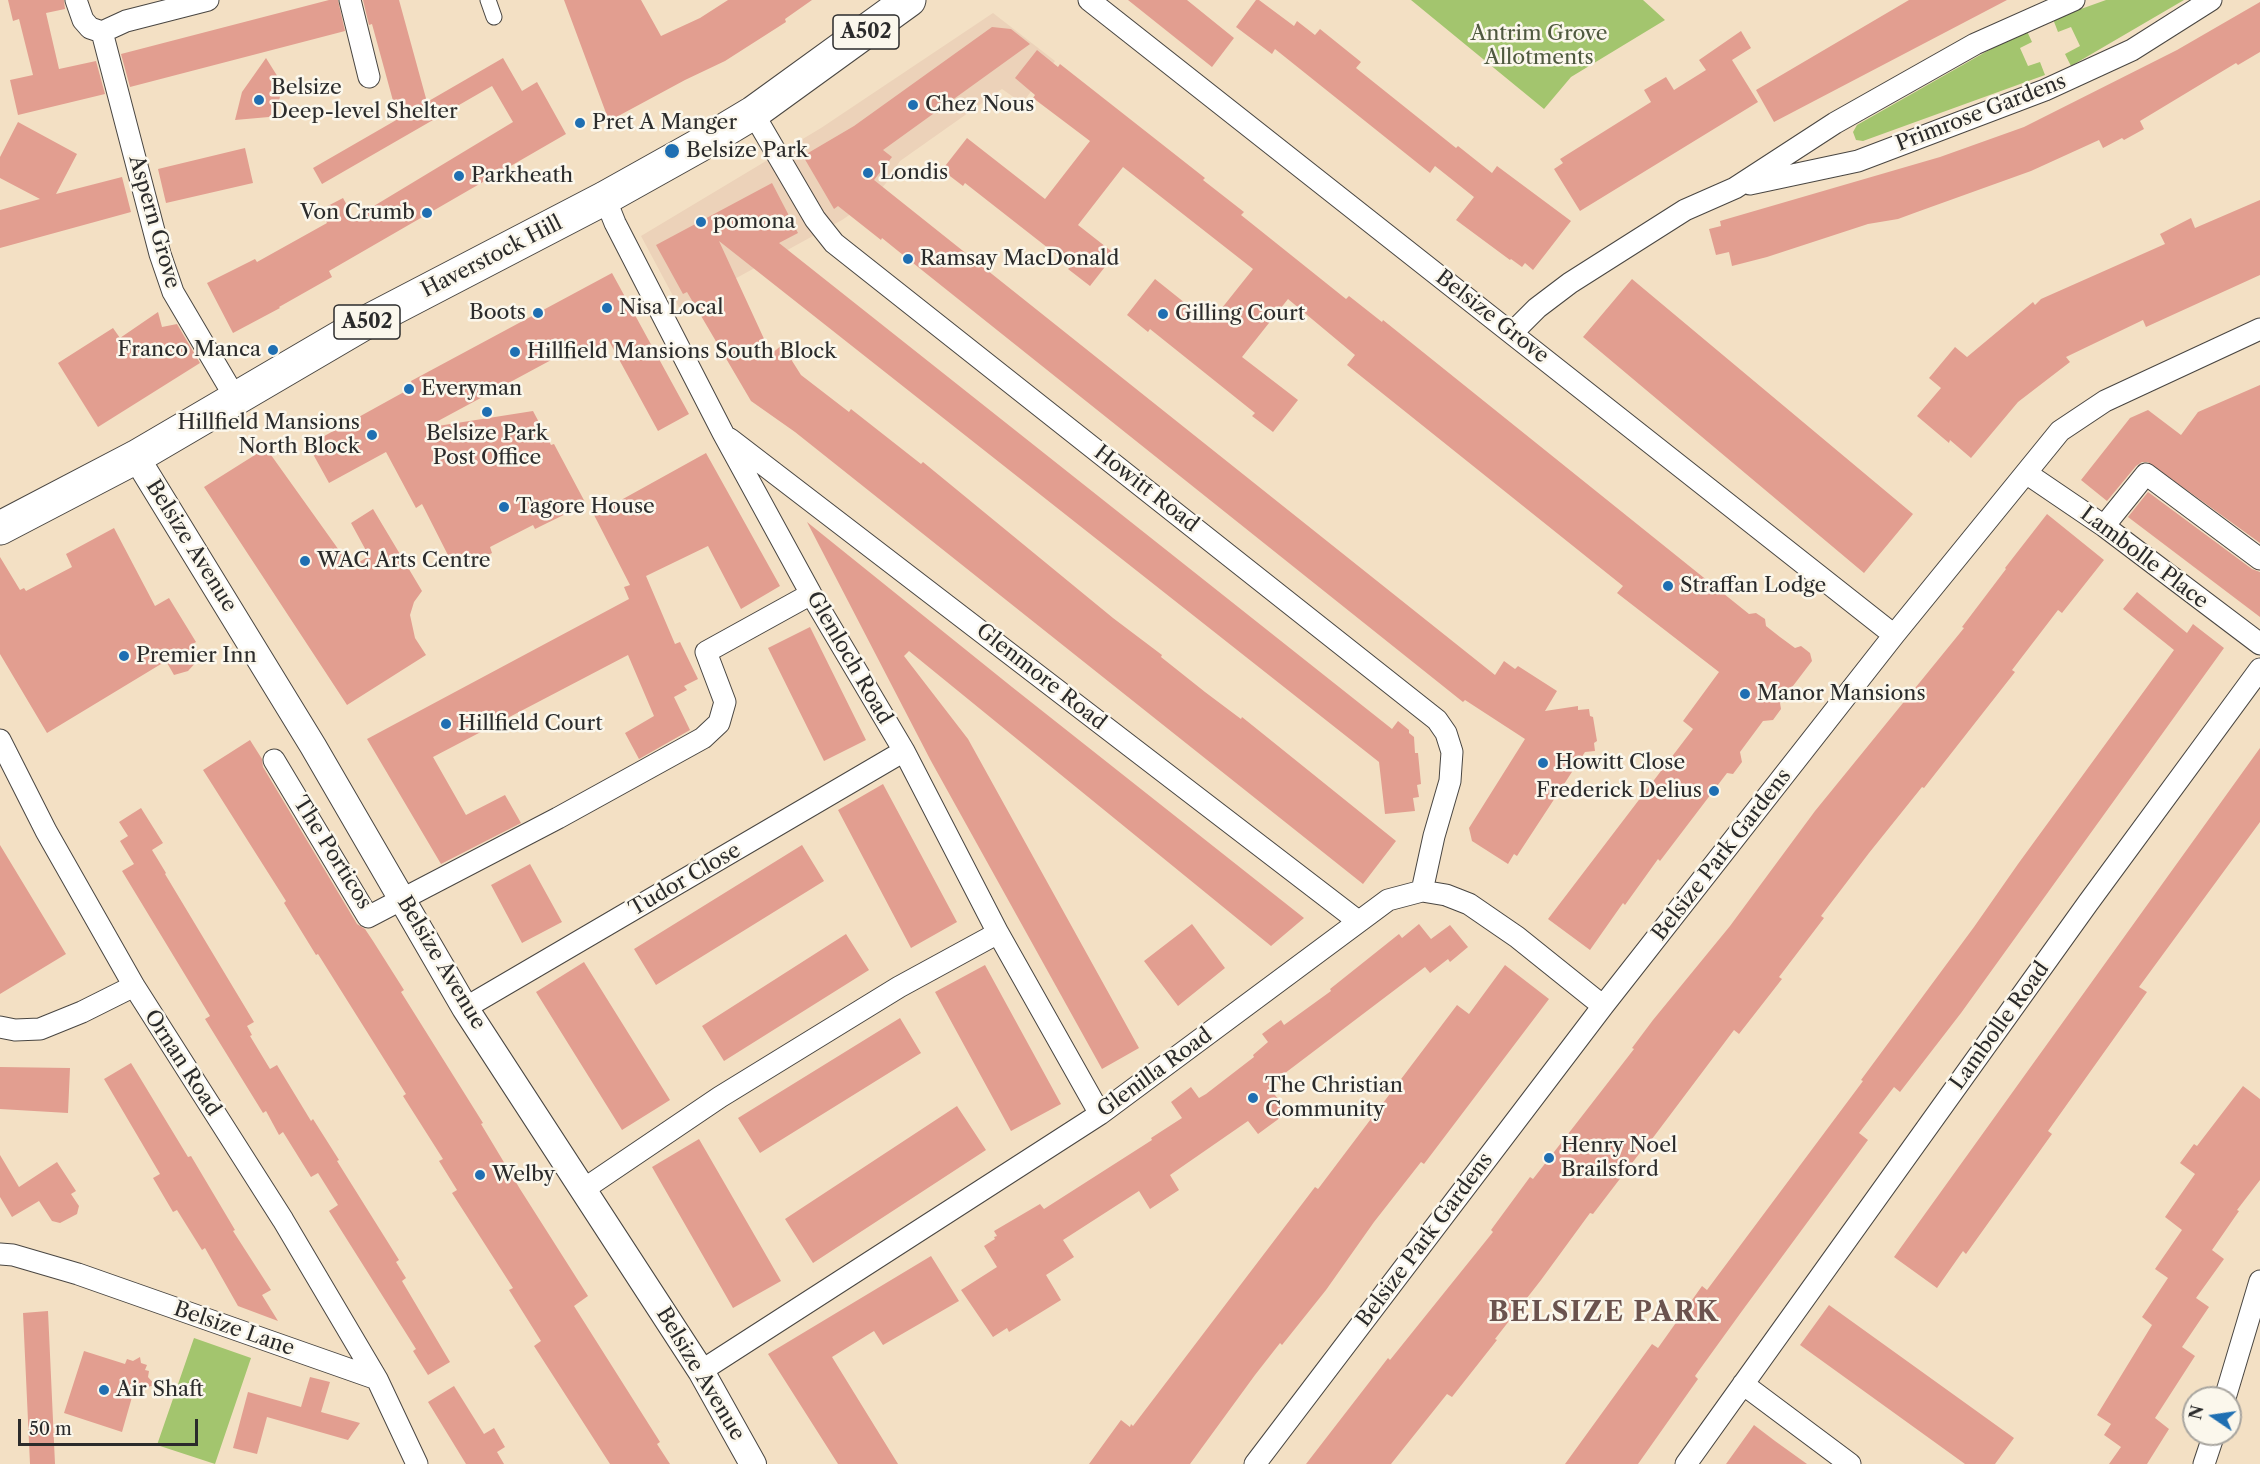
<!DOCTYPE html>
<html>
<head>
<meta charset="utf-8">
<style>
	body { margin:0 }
	#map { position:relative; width:2260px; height:1464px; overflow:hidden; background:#f3e0c4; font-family:"Libre Caslon Text",serif }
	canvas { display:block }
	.north { position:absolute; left:2182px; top:1386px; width:60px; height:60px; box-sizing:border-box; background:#fbf7ec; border:2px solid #a8a59f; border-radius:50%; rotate:283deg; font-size:16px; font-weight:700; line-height:24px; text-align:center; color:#2b2b2b }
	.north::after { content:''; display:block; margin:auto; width:21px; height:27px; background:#1f6fb2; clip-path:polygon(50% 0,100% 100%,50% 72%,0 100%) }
	.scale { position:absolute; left:18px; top:1419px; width:180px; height:27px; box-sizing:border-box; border:3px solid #2b2b2b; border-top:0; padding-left:8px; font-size:18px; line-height:21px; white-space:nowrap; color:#2b2b2b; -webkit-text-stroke:4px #fbf7ec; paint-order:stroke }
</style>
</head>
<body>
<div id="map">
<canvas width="2260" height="1464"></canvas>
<div class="north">N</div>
<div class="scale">50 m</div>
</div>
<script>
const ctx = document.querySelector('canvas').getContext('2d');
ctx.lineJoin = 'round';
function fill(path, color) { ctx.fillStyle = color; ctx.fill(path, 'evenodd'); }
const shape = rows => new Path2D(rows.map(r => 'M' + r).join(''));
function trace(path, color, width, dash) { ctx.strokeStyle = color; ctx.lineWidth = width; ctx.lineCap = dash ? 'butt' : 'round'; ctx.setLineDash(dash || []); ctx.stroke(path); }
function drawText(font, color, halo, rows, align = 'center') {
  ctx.font = font + ' "Libre Caslon Text",serif'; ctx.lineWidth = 5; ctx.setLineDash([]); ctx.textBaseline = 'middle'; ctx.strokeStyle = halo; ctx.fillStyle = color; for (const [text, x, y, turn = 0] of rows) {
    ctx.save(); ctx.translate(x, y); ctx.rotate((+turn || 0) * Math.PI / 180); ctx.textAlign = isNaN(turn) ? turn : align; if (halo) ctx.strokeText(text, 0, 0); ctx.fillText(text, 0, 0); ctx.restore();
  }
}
fill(shape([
	[993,13,1055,61,1022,103,1002,89,900,161,886,183,873,199,842,220,680,309,641,236,821,128]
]), '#ecd2b9');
fill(shape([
	[1411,0,1643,0,1665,20,1571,77,1544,109],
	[2106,0,2184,0,2071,66,2065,54,2080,46,2071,27,2058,32,2053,19],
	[2026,29,2032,42,2020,48,2028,66,2040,62,2045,75,1863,141,1856,140,1853,132,1857,125],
	[194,1338,251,1358,215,1464,157,1445]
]), '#a3c56e');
fill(shape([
	[8,0,64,0,65,9,46,13,59,69,96,61,105,94,18,115,10,80,33,75,19,19,13,21],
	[329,0,338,0,345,31,130,87,121,54],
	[363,0,399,0,427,102,503,58,522,91,537,82,566,134,329,271,332,277,279,307,280,308,233,333,207,283,255,259,257,262,327,223,320,210,343,198,354,218,513,122,492,86,322,184,313,168,398,119,372,24,369,25],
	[564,0,641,0,661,36,700,18,728,0,812,0,785,19,786,22,725,61,685,80,609,121],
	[1128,0,1187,0,1234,38,1212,67],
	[1256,0,1259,0,1294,26,1297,21,1315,35,1320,29,1361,62,1356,68,1456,148,1458,146,1492,173,1497,166,1571,221,1533,270,1525,263,1522,267,1511,259,1510,260,1456,220,1474,197,1435,166,1430,173,1275,49,1272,54,1236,27],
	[1909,0,2007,0,1774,122,1756,90],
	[2260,2,2260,52,2238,65,2236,63,2140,121,2144,129,2124,140,2122,138,2103,148,2099,140,2031,171,1917,212,1898,219,1868,224,1767,257,1732,266,1729,252,1716,255,1709,229,1721,226,1720,221,1940,157,2024,127,2177,50],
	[992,27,1011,29,1030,44,883,150,892,157,874,180,1495,675,1504,661,1515,669,1518,666,1557,691,1545,711,1578,706,1578,710,1589,709,1590,716,1593,717,1597,741,1594,743,1595,751,1585,752,1517,856,1514,854,1508,864,1472,841,1469,828,1525,739,1465,700,1463,702,903,255,882,238,881,240,838,206,834,209,803,156,854,126],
	[1741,31,1751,48,1732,60,1758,102,1580,211,1554,169,1563,163,1560,159,1651,102,1644,90,1666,77,1674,90,1706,70,1699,60],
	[1037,50,1058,67,1060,64,1205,178,1203,180,1244,212,1241,215,1346,299,1349,296,1382,322,1383,320,1749,614,1756,613,1765,619,1766,626,1780,637,1795,648,1801,646,1810,653,1812,661,1780,703,1781,709,1773,720,1763,721,1740,752,1742,762,1733,774,1727,773,1660,861,1658,859,1625,905,1623,903,1590,950,1548,919,1693,729,1683,721,1719,672,1617,593,1623,586,1347,365,1355,355,1288,299,1242,357,1298,400,1273,432,1252,416,1255,413,1150,329,1148,332,1127,315,1155,279,1210,323,1253,269,1123,167,1078,225,1115,254,1090,286,1068,269,1071,266,965,183,963,186,942,170,967,138,1045,199,1090,141,1033,98,1035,95,1015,78],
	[266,58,286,90,281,93,277,108,269,117,235,120,242,92],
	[18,122,77,154,56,194,122,177,131,212,0,248,0,210,40,199,0,178,0,157],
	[245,148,253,183,166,203,158,169],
	[772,183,798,233,779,243,1392,729,1398,721,1409,730,1409,733,1414,737,1415,753,1418,753,1421,784,1417,785,1419,797,1413,798,1415,811,1385,814,1379,762,719,241,771,354,782,345,801,375,849,412,851,409,921,464,923,462,1113,618,1162,655,1161,657,1205,692,1241,719,1242,717,1396,841,1363,884,795,432,751,401,687,292,683,294,656,245],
	[2260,200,2260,275,2146,327,2143,320,2066,357,2070,362,2018,402,1971,458,1950,440,1949,443,1917,416,1941,388,1929,378,1955,347,1967,357,2033,302,2035,305,2041,299,2165,244,2160,234,2191,218,2195,228],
	[612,273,689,414,658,431,609,341,584,354,579,345,425,428,533,411,551,445,554,444,586,504,535,529,533,525,490,547,492,553,459,569,456,563,453,565,422,504,416,508,386,452,329,483,308,445,413,387,411,381],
	[1632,279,1913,514,1864,573,1583,337],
	[158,312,162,327,177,324,200,363,98,427,58,363,113,328,120,338],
	[2260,385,2260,543,2148,462,2142,462,2136,466,2107,501,2081,480,2130,418,2148,410,2181,435,2198,412],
	[266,448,351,567,369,556,351,523,373,509,422,591,414,602,410,615,415,638,426,655,347,705,204,487],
	[706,453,780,586,741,609,708,546,646,576,675,644,680,642,698,679,684,686,687,690,674,697,690,730,639,759,625,733,654,716,628,655,433,757,466,815,505,795,521,823,441,864,367,739,629,599,624,587,630,585,594,515],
	[2148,492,2252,569,2260,572,2260,617,2128,517],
	[2047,514,2104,560,2062,613,2058,610,2012,670,2015,672,1924,788,1922,787,1869,853,1821,916,1824,918,1779,977,1782,979,1739,1034,1734,1030,1643,1151,1642,1150,1593,1214,1590,1213,1541,1280,1495,1339,1497,1340,1452,1397,1447,1394,1391,1464,1306,1464,1388,1358,1390,1360,1493,1232,1491,1230,1530,1177,1533,1179,1582,1116,1634,1049,1632,1048,1653,1020,1730,926,1815,811,1964,628,1962,627,2006,569,2005,568],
	[807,522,1012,687,1304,918,1271,946,909,651,904,656,968,739,1139,1048,1102,1069,931,761],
	[114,528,155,606,169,598,196,642,191,645,199,659,188,671,174,675,166,661,47,733,0,654,0,557,20,590,24,588,26,591,72,567,66,554],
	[2137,592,2187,633,2193,624,2224,648,1961,1013,1900,1092,1894,1087,1859,1133,1868,1140,1742,1311,1695,1376,1698,1379,1638,1464,1565,1464,1652,1344,1658,1348,1702,1286,1707,1290,1863,1081,1861,1080,1974,927,2018,864,2174,650,2123,609],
	[810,627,866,740,824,761,768,648],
	[250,740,262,759,263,767,357,924,365,929,373,941,404,990,401,992,483,1123,481,1124,520,1189,588,1296,574,1306,660,1442,657,1444,670,1464,610,1464,534,1346,541,1341,509,1290,513,1288,452,1193,457,1190,439,1161,443,1159,403,1096,406,1094,318,954,316,955,284,903,286,901,203,770],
	[2260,748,2260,822,2139,987,2147,992,2048,1131,2052,1134,1966,1254,1963,1251,1937,1288,1894,1257],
	[883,784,957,922,911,948,838,810],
	[141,808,163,843,152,850,166,873,165,874,254,1022,247,1026,252,1035,250,1036,270,1069,277,1065,311,1121,313,1119,339,1160,337,1161,399,1260,396,1262,406,1278,402,1281,450,1362,428,1375,413,1351,416,1349,329,1211,338,1205,318,1173,311,1177,283,1132,279,1135,266,1111,263,1113,205,1019,210,1016,122,871,134,864,120,841,128,836,119,822],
	[0,845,66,954,0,994],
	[802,845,824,881,656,985,634,949],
	[530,864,562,922,522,943,491,885],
	[1192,924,1225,968,1178,1006,1144,961],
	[1419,924,1431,939,1450,925,1468,947,1450,962,1448,959,1430,973,1425,967,1268,1086,1288,1112,1258,1134,1248,1121,1170,1175,1179,1190,1150,1209,1139,1191,1063,1240,1074,1257,1046,1275,1061,1300,1009,1332,1007,1328,993,1337,961,1290,997,1267,984,1246,995,1239,994,1237,997,1236,994,1231,1040,1204,1044,1209,1152,1140,1151,1138,1182,1118,1171,1102,1191,1087,1199,1098,1206,1094,1254,1057,1253,1055,1268,1042,1262,1034,1281,1020,1284,1025,1331,991,1330,989,1399,934,1402,938],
	[846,934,869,970,724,1061,702,1026],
	[584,962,670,1100,622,1130,536,992],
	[985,965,1061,1104,1011,1131,935,992],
	[1505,965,1549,999,1424,1164,1421,1162,1374,1222,1326,1290,1282,1345,1280,1343,1255,1375,1190,1464,1089,1464,1121,1420,1130,1427,1131,1424,1133,1426,1315,1187,1318,1189,1457,1005,1469,1014],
	[900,1018,921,1053,760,1153,738,1118],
	[131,1063,188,1157,191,1156,235,1230,233,1231,271,1290,262,1295,278,1321,238,1306,205,1248,202,1250,177,1210,173,1212,153,1178,160,1174,104,1079],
	[0,1067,70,1068,68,1113,0,1109],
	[2243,1086,2260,1099,2260,1180,2237,1210,2239,1211,2212,1250,2224,1259,2196,1298,2209,1307,2182,1347,2195,1356,2155,1418,2169,1429,2147,1464,2109,1464,2121,1447,2104,1435,2111,1424,2097,1415,2152,1325,2142,1317,2168,1278,2155,1269,2182,1230,2165,1217,2195,1174,2180,1163,2194,1144,2197,1146],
	[957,1106,986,1150,813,1263,785,1219],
	[699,1139,781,1281,733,1308,652,1167],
	[0,1155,19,1187,57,1162,76,1191,71,1194,79,1206,77,1214,60,1223,52,1221,39,1201,12,1217,0,1197],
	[931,1256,959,1301,883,1345,874,1331,832,1357,898,1464,838,1464,768,1354],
	[1829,1305,2014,1438,1995,1464,1965,1464,1800,1345],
	[48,1311,55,1464,30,1464,23,1313],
	[84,1351,125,1364,127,1359,133,1361,140,1357,141,1363,147,1365,145,1370,149,1371,148,1377,155,1385,144,1388,143,1393,134,1390,122,1432,64,1413],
	[310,1377,330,1382,321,1412,360,1423,348,1440,267,1417,257,1454,233,1448,248,1392,301,1407],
	[454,1386,484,1434,494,1428,505,1447,497,1452,504,1464,466,1464,428,1402],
	[1754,1425,1775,1441,1807,1464,1726,1464]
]), '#e29e90');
const pedestrian = shape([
	[488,0,494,17]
]);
const minor = shape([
	[76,0,83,20,90,28,102,32,126,21,208,0],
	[350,0,369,77],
	[1089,0,1894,635],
	[102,32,160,254,173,292,236,399],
	[753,113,815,219,834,243,1437,720,1446,733,1452,752,1451,766,1450,781,1434,836,1422,891],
	[1750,184,1858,161,2045,90,2132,50,2211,0],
	[605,198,615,223,723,433,811,594,904,751,998,933,1100,1114],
	[1512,333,1537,308,1570,283,1685,210,1735,188,1835,123,1975,44,2074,0],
	[730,439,1358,921],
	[2026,473,2104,526,2260,644],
	[2104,526,2146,474,2260,559],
	[0,740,46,831,134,986,283,1220,377,1379,417,1464],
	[274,760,368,917,558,818,703,738,719,723,725,702,706,652,811,594],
	[465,1008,904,751],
	[0,1027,15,1030,40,1029,82,1012,134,986],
	[584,1189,720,1097,899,987,998,933],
	[0,1254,13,1255,78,1274,377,1379],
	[701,1371,1100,1114,1388,900,1422,891,1446,895,1469,904,1517,937,1603,1006],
	[1743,1384,1850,1464],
	[2225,1398,2260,1281],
	[1255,1464,1603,1006,1894,635,2060,431,2105,401,2260,329],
	[1686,1464,2088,903,2260,669],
	[2204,1464,2214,1434]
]);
const tertiary = shape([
	[136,457,313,746,465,1008,701,1371,753,1464]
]);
const primary = shape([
	[0,528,136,457,363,324,605,198,698,146,753,113,909,0]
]);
trace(pedestrian, '#494642', 17);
trace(minor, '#494642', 23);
trace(tertiary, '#494642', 28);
trace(primary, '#494642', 35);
trace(pedestrian, '#fff', 15);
trace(minor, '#fff', 21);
trace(tertiary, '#fff', 26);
trace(primary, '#fff', 33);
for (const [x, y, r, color] of [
	[259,100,6,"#1f6fb2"],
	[913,105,6,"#1f6fb2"],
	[580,123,6,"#1f6fb2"],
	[672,151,8,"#1f6fb2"],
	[868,173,6,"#1f6fb2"],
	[459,176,6,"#1f6fb2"],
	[427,213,6,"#1f6fb2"],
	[701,222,6,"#1f6fb2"],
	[908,259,6,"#1f6fb2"],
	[607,308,6,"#1f6fb2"],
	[538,313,6,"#1f6fb2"],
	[1163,314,6,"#1f6fb2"],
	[273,350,6,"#1f6fb2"],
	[515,352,6,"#1f6fb2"],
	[409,389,6,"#1f6fb2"],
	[487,412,6,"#1f6fb2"],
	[372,435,6,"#1f6fb2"],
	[504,507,6,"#1f6fb2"],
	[305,561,6,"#1f6fb2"],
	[1668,586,6,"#1f6fb2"],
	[124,656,6,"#1f6fb2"],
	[1745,694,6,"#1f6fb2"],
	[446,724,6,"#1f6fb2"],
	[1543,763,6,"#1f6fb2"],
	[1714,791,6,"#1f6fb2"],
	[1253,1098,6,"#1f6fb2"],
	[1549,1158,6,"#1f6fb2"],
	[480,1175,6,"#1f6fb2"],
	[104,1390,6,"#1f6fb2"]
]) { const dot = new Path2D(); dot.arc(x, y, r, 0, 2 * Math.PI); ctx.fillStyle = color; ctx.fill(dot); trace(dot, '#fbf7ec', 2); }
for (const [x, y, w] of [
	[866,32,66],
	[367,322,66]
]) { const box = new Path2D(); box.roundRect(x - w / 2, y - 17, w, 34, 4.5); ctx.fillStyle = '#fbf7ec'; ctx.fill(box); trace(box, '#2b2b2b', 1.5); }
drawText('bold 20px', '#2b2b2b', null, [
	["A502",866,32],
	["A502",367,322]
]);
drawText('21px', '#4f593f', '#fbf7ec', [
	["Antrim Grove",1539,34],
	["Allotments",1539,58]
]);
drawText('21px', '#2b2b2b', '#fbf7ec', [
	["Belsize",271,88],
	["Deep-level Shelter",271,112],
	["Chez Nous",925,105],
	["Pret A Manger",592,123],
	["Belsize Park",686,151],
	["Londis",880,173],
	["Parkheath",471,176],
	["Von Crumb",415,213,"right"],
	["pomona",713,222],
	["Ramsay MacDonald",920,259],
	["Nisa Local",619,308],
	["Boots",526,313,"right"],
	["Gilling Court",1175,314],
	["Franco Manca",261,350,"right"],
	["Hillfield Mansions South Block",527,352],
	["Everyman",421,389],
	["Hillfield Mansions",360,423,"right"],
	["North Block",360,447,"right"],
	["Belsize Park",487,434,"center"],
	["Post Office",487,458,"center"],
	["Tagore House",516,507],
	["WAC Arts Centre",317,561],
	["Straffan Lodge",1680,586],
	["Premier Inn",136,656],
	["Manor Mansions",1757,694],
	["Hillfield Court",458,724],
	["Howitt Close",1555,763],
	["Frederick Delius",1702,791,"right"],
	["The Christian",1265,1086],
	["Community",1265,1110],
	["Henry Noel",1561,1146],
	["Brailsford",1561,1170],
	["Welby",492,1175],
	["Air Shaft",116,1390]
], 'left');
drawText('21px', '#2b2b2b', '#fbf7ec', [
	["Primrose Gardens",1981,113,-21],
	["Aspern Grove",154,222,74],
	["Haverstock Hill",492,257,-27],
	["Belsize Grove",1492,317,38],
	["Howitt Road",1146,489,38],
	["Belsize Avenue",191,546,58],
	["Lambolle Place",2144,558,37],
	["Glenloch Road",849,658,60],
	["Glenmore Road",1041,677,38],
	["The Porticos",332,853,58],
	["Belsize Park Gardens",1722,855,-52],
	["Tudor Close",685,880,-30],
	["Belsize Avenue",441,963,59],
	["Lambolle Road",2000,1026,-54],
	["Ornan Road",182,1063,57],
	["Glenilla Road",1155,1073,-36],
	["Belsize Park Gardens",1425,1240,-53],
	["Belsize Lane",234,1329,19],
	["Belsize Avenue",700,1374,59]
]);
ctx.letterSpacing = '1.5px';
drawText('bold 27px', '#6b534e', '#fbf7ec', [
	["BELSIZE PARK",1604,1313]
]);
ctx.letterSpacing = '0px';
</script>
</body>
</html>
